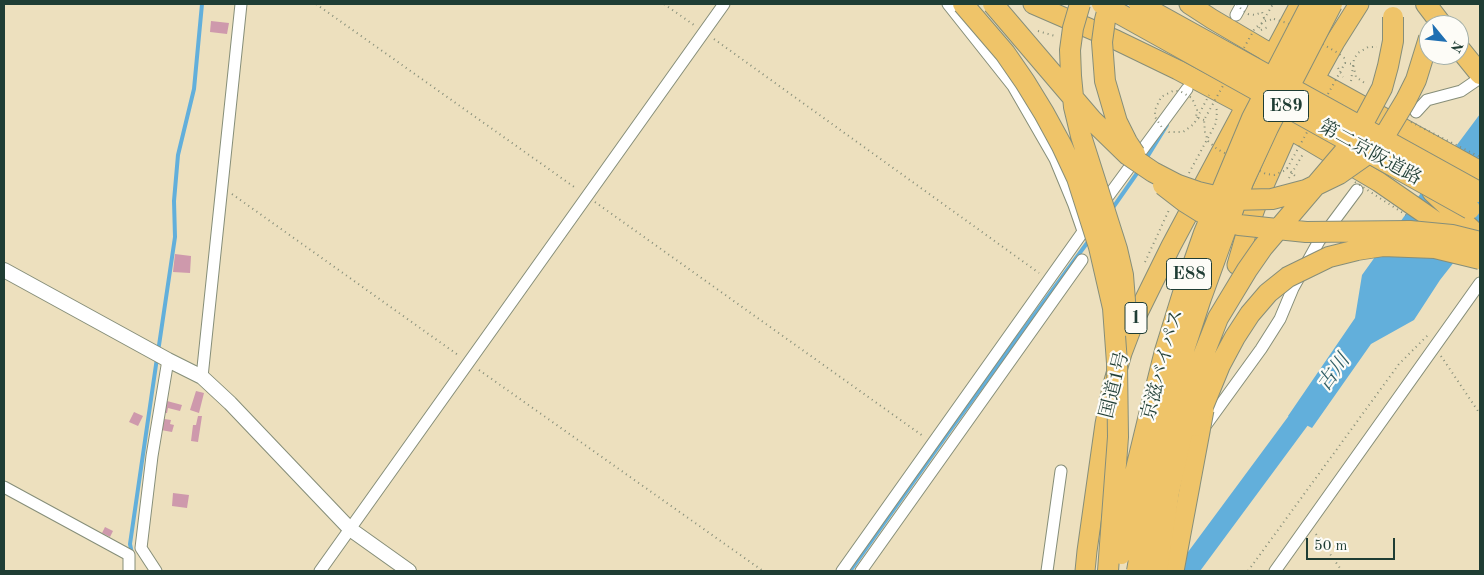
<!DOCTYPE html>
<html>
<head>
<meta charset="utf-8">
<style>
	body { margin:0 }
	#map { position:relative; width:1484px; height:575px; overflow:hidden; background:#ede0be; font-family:"Old Standard TT",serif }
	canvas { display:block }
	.frame { position:absolute; inset:0; border:5px solid #1f3d34; pointer-events:none }
	.north { position:absolute; left:1419px; top:15px; width:50px; height:50px; box-sizing:border-box; background:#fdfcf7; border:1px solid #a4b0a9; border-radius:50%; rotate:118deg; font-size:14px; font-weight:700; line-height:20px; text-align:center; color:#1f3d34 }
	.north::after { content:''; display:block; margin:auto; width:18px; height:22px; background:#1f6fb2; clip-path:polygon(50% 0,100% 100%,50% 72%,0 100%) }
	.scale { position:absolute; left:1306px; top:538px; width:89px; height:22px; box-sizing:border-box; border:2px solid #1f3d34; border-top:0; padding-left:6px; font-size:15px; line-height:18px; white-space:nowrap; color:#1f3d34; -webkit-text-stroke:4px #fdfcf7; paint-order:stroke }
</style>
</head>
<body>
<div id="map">
<canvas width="1484" height="575"></canvas>
<div class="frame"></div>
<div class="north">N</div>
<div class="scale">50 m</div>
</div>
<script>
const ctx = document.querySelector('canvas').getContext('2d');
ctx.lineJoin = 'round';
function fill(path, color) { ctx.fillStyle = color; ctx.fill(path, 'evenodd'); }
const shape = rows => new Path2D(rows.map(r => 'M' + r).join(''));
function trace(path, color, width, dash) { ctx.strokeStyle = color; ctx.lineWidth = width; ctx.lineCap = dash ? 'butt' : 'round'; ctx.setLineDash(dash || []); ctx.stroke(path); }
function drawText(font, color, halo, rows, align = 'center') {
  ctx.font = font + ' "Old Standard TT","Noto Serif JP",serif'; ctx.lineWidth = 4.5; ctx.setLineDash([]); ctx.textBaseline = 'middle'; ctx.strokeStyle = halo; ctx.fillStyle = color; for (const [text, x, y, turn = 0] of rows) {
    ctx.save(); ctx.translate(x, y); ctx.rotate((+turn || 0) * Math.PI / 180); ctx.textAlign = isNaN(turn) ? turn : align; if (halo) ctx.strokeText(text, 0, 0); ctx.fillText(text, 0, 0); ctx.restore();
  }
}
fill(shape([
	[1480,114,1480,229,1440,280,1414,320,1371,344,1312,428,1288,416,1355,318,1362,275,1421,193]
]), '#62afdb');
trace(shape([
	[1146,159,1167,125],
	[1112,209,1140,169],
	[158,352,175,237,174,201,178,155,194,89,202,4],
	[132,554,130,544,157,358],
	[850,571,950,430,1090,239]
]), '#62afdb', 4);
trace(shape([
	[1187,571,1315,398]
]), '#62afdb', 21);
fill(shape([
	[211,21,229,23,227,34,210,32],
	[175,254,191,256,190,273,173,272],
	[196,391,204,393,199,413,190,410],
	[167,401,182,405,180,411,168,408,167,413,164,413],
	[134,412,143,416,138,426,129,422],
	[198,416,202,416,198,442,191,441,193,425,196,425],
	[164,419,171,420,170,424,174,425,172,432,161,430],
	[173,493,189,495,187,508,172,506],
	[105,527,113,531,110,537,102,533]
]), '#ce99ac');
const minor = shape([
	[948,4,1013,86,1055,159,1074,205,1083,231],
	[1236,15,1242,4],
	[1416,112,1427,100,1461,91,1480,78],
	[1101,206,1187,89],
	[202,377,241,4],
	[1203,429,1261,349,1280,319,1293,288,1319,241,1357,190],
	[4,487,129,555],
	[129,555,129,571],
	[156,571,141,548,152,456,168,360],
	[320,571,724,4],
	[842,571,1092,219],
	[861,571,1082,260],
	[1047,571,1061,471],
	[1275,571,1480,283]
]);
const tertiary = shape([
	[4,270,168,360,202,377,230,403,350,529,409,571]
]);
const trunk = shape([
	[1033,4,1116,40,1178,70,1289,129,1379,182,1460,238],
	[1189,4,1212,19,1314,79,1480,171],
	[1309,89,1335,42,1359,4],
	[1432,192,1480,237],
	[1237,265,1246,234,1261,192,1293,120],
	[1085,571,1087,551,1105,424,1112,388,1122,353,1135,319,1171,246,1300,4]
]);
const motorway = shape([
	[1426,4,1442,25],
	[1459,48,1480,74]
]);
trace(minor, '#868e79', 13);
trace(tertiary, '#868e79', 16);
trace(trunk, '#868e79', 21);
trace(motorway, '#868e79', 22);
trace(shape([
	[316,4,577,189],
	[664,4,694,25],
	[1259,28,1273,4],
	[1261,30,1270,26],
	[1038,31,1055,36],
	[714,39,1039,273],
	[1338,68,1343,77],
	[1351,81,1354,59,1358,53,1368,47,1377,47],
	[1189,173,1216,123,1217,111,1216,107],
	[1289,178,1303,154],
	[232,194,458,355],
	[595,202,923,436],
	[1145,262,1169,210],
	[1441,356,1480,414],
	[479,370,763,571],
	[1316,534,1342,571],
	[1248,571,1399,364,1429,334]
]), '#868e79', 2, [1, 4]);
trace(minor, '#fff', 11);
trace(tertiary, '#fff', 14);
trace(trunk, '#efc469', 19);
trace(motorway, '#efc469', 20);
const trunkBridge = shape([
	[1174,571,1204,410]
]);
const motorwayBridge = shape([
	[963,4,1005,53,1025,82,1044,113,1062,146,1077,178,1099,247,1113,308,1117,363,1118,437,1108,571],
	[993,4,1092,120,1128,155,1153,172,1178,185,1198,192,1232,200,1272,199,1306,190,1339,174,1366,155,1388,130,1406,100,1416,80,1429,38],
	[1080,4,1073,28,1070,50,1071,76,1074,107,1081,136,1117,249,1123,275,1127,326],
	[1102,4,1470,209],
	[1109,4,1105,20,1102,42,1105,81,1117,122,1127,142,1135,154],
	[1139,4,1479,192],
	[1163,185,1185,202,1201,212,1239,225,1306,232,1410,231,1452,235,1480,242],
	[1195,426,1220,365,1235,337,1250,314,1268,293,1288,277,1329,257,1357,250,1383,246,1435,248,1480,259],
	[1121,554,1135,473,1150,411,1165,351,1183,293,1204,233,1252,118,1311,4],
	[1137,571,1153,476,1166,417,1183,353,1201,298,1243,182,1268,128,1332,4],
	[1157,571,1169,492,1189,402,1196,374,1218,318,1247,270,1263,247,1344,152,1359,131,1382,88,1388,66,1393,41,1393,17]
]);
trace(trunkBridge, '#868e79', 21, []);
trace(motorwayBridge, '#868e79', 22, []);
trace(shape([
	[1237,4,1242,10,1248,14,1255,15,1262,12,1265,21],
	[1274,19,1287,23,1338,53,1344,58,1345,63,1289,165,1286,170,1274,175,1266,174,1217,149,1208,141,1205,132,1204,120,1255,28,1265,21,1274,19],
	[1345,63,1353,64,1356,77,1366,84],
	[1204,120,1196,117,1197,110,1192,98,1180,91,1173,91,1161,97,1155,110,1155,117,1163,129,1169,132,1183,132,1194,124,1209,95],
	[1411,122,1480,157],
	[1287,168,1296,177],
	[1355,182,1406,215]
]), '#868e79', 2, [1, 4]);
trace(trunkBridge, '#efc469', 19);
trace(motorwayBridge, '#efc469', 20);
for (const [x, y, w] of [
	[1286,106,45],
	[1189,274,45],
	[1136,318,22]
]) { const box = new Path2D(); box.roundRect(x - w / 2, y - 15.5, w, 31, 4); ctx.fillStyle = '#fdfcf7'; ctx.fill(box); trace(box, '#1f3d34', 1); }
drawText('bold 18px', '#1f3d34', null, [
	["E89",1286,106],
	["E88",1189,274],
	["1",1136,318]
]);
drawText('19px', '#1f3d34', '#fdfcf7', [
	["第二京阪道路",1370,153,29],
	["京滋バイパス",1163,365,-75],
	["国道1号",1115,385,-76]
]);
drawText('italic 20px', '#335f66', '#fdfcf7', [
	["古川",1334,373,-54]
]);
</script>
</body>
</html>
